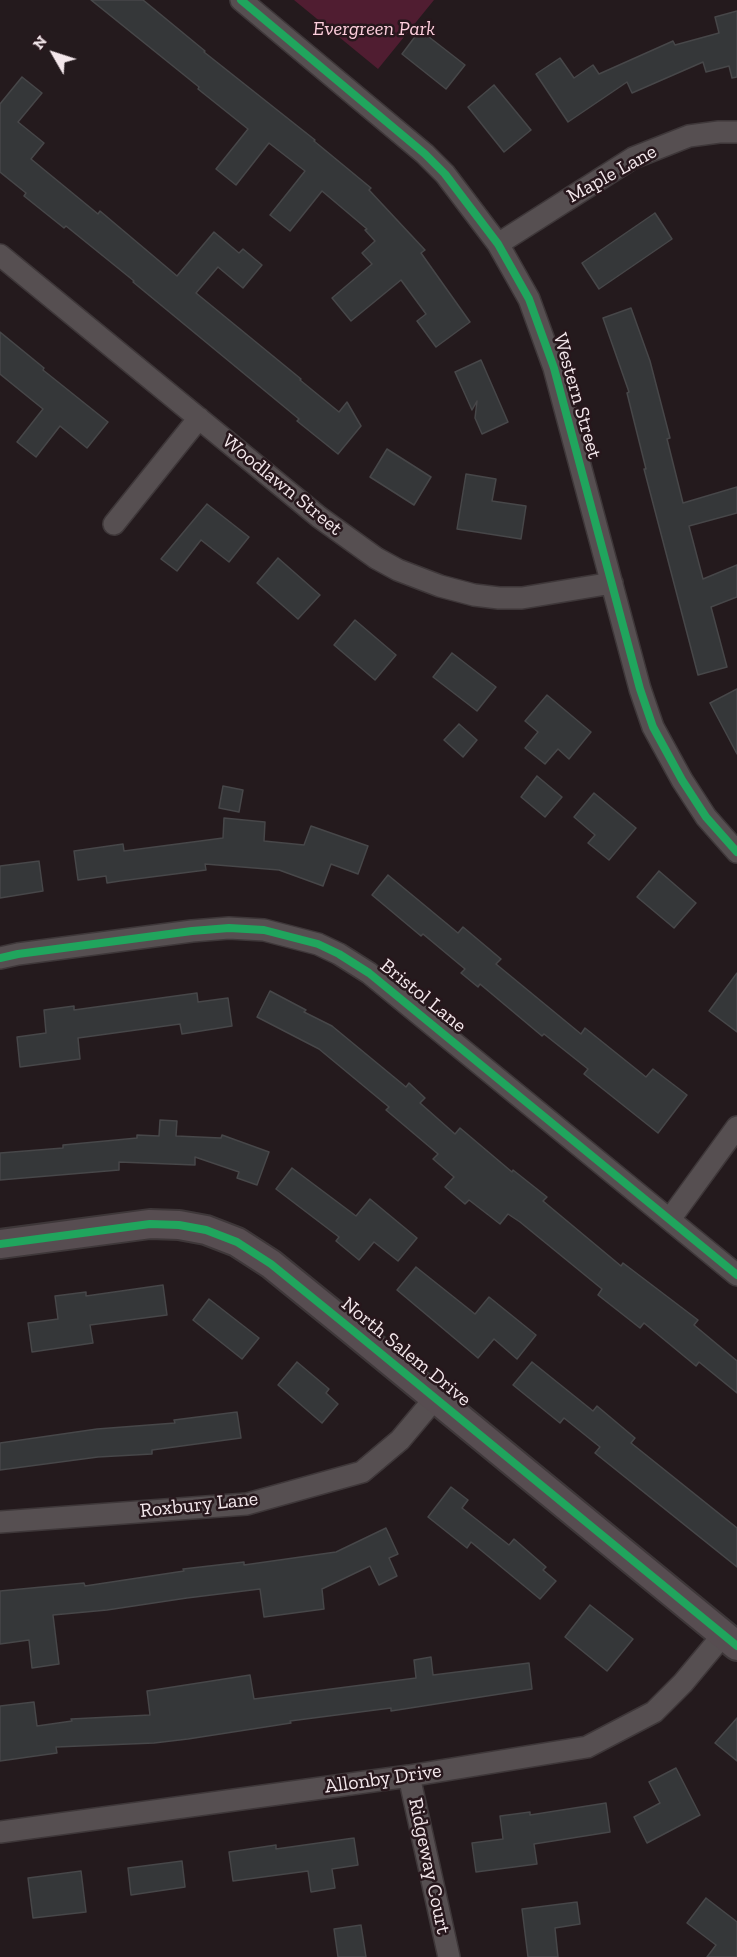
<!DOCTYPE html>
<html>
<head>
<meta charset="utf-8">
<style>
	body { margin:0 }
	#map { position:relative; width:737px; height:1957px; overflow:hidden; background:#241a1d; font-family:"Zilla Slab",serif }
	canvas { display:block }
	.north { position:absolute; left:24px; top:24px; width:60px; height:60px; -webkit-text-stroke:4px #27171c; paint-order:stroke; rotate:309deg; font-size:16px; font-weight:700; line-height:24px; text-align:center; color:#f3e7eb }
	.north::after { content:''; display:block; margin:auto; width:21px; height:27px; background:#f3e7eb; clip-path:polygon(50% 0,100% 100%,50% 72%,0 100%) }
</style>
</head>
<body>
<div id="map">
<canvas width="737" height="1957"></canvas>
<div class="north">N</div>
</div>
<script>
const ctx = document.querySelector('canvas').getContext('2d');
ctx.lineJoin = 'round';
function fill(path, color) { ctx.fillStyle = color; ctx.fill(path, 'evenodd'); }
const shape = rows => new Path2D(rows.map(r => 'M' + r).join(''));
function trace(path, color, width, dash) { ctx.strokeStyle = color; ctx.lineWidth = width; ctx.lineCap = dash ? 'butt' : 'round'; ctx.setLineDash(dash || []); ctx.stroke(path); }
function drawText(font, color, halo, rows, align = 'center') {
  ctx.font = font + ' "Zilla Slab",serif'; ctx.lineWidth = 5; ctx.setLineDash([]); ctx.textBaseline = 'middle'; ctx.strokeStyle = halo; ctx.fillStyle = color; for (const [text, x, y, turn = 0] of rows) {
    ctx.save(); ctx.translate(x, y); ctx.rotate((+turn || 0) * Math.PI / 180); ctx.textAlign = isNaN(turn) ? turn : align; if (halo) ctx.strokeText(text, 0, 0); ctx.fillText(text, 0, 0); ctx.restore();
  }
}
fill(shape([
	[294,0,434,0,378,69]
]), '#501d31');
const building = shape([
	[91,0,143,0,205,51,204,52,315,140,314,141,371,188,369,190,425,250,421,253,470,322,436,347,417,321,426,314,401,280,351,321,332,298,372,264,362,253,375,241,365,230,367,229,322,191,290,231,270,215,305,171,269,143,236,185,216,169,248,129,198,89,199,87,91,0],
	[737,11,737,77,732,78,729,66,706,72,703,62,632,93,627,82,568,122,536,74,560,58,574,78,593,65,599,74,673,41,675,45,719,33,715,17,737,11],
	[420,30,465,65,446,89,402,54,420,30],
	[22,77,42,93,18,122,44,143,31,159,98,214,100,211,177,276,214,232,239,253,243,249,262,265,243,288,218,267,196,293,301,379,300,380,339,412,347,402,361,426,338,454,297,421,299,419,133,282,134,281,66,226,64,228,24,196,26,193,0,172,0,104,22,77],
	[494,85,531,130,504,152,468,107,494,85],
	[655,213,672,239,599,289,582,263,655,213],
	[631,308,650,361,670,438,667,439,683,503,737,487,737,513,689,526,703,579,737,565,737,597,711,607,727,667,698,675,644,469,646,469,627,393,629,392,603,318,631,308],
	[0,332,44,368,43,370,108,422,87,448,60,426,36,457,17,442,43,409,0,374,0,332],
	[481,360,508,422,482,434,475,418,477,401,472,410,455,372,481,360],
	[387,449,431,477,414,505,370,477,387,449],
	[466,474,496,479,492,501,526,506,521,539,457,529,466,474],
	[207,504,249,537,229,562,201,540,177,571,161,559,207,504],
	[278,558,320,595,298,619,257,583,278,558],
	[355,620,396,655,375,680,334,645,355,620],
	[452,653,496,687,477,711,433,677,452,653],
	[737,689,737,754,710,703,737,689],
	[547,695,591,732,569,759,558,749,545,764,525,748,538,732,525,721,547,695],
	[459,724,477,740,463,757,444,740,459,724],
	[537,776,562,797,545,817,521,797,537,776],
	[223,786,243,790,239,812,219,808,223,786],
	[594,793,636,828,609,860,588,843,595,835,574,817,594,793],
	[224,818,265,822,264,841,304,845,311,826,368,846,358,874,331,864,323,886,279,870,205,864,206,870,120,881,107,883,106,876,78,880,74,851,123,844,124,851,223,838,224,818],
	[39,861,43,891,0,898,0,866,39,861],
	[659,871,696,903,674,928,637,897,659,871],
	[388,875,458,933,463,927,501,959,496,964,581,1034,585,1028,646,1077,653,1069,687,1095,658,1133,584,1074,588,1069,544,1034,542,1036,480,984,478,987,461,973,465,969,423,934,421,936,372,895,388,875],
	[737,973,737,1032,709,1011,737,973],
	[270,991,306,1010,304,1012,332,1026,406,1087,409,1083,425,1098,420,1103,455,1134,460,1128,512,1172,513,1170,547,1197,543,1201,621,1266,623,1263,698,1320,694,1325,737,1361,737,1393,699,1362,696,1366,644,1323,640,1328,598,1295,602,1289,520,1222,508,1214,500,1224,469,1200,465,1204,445,1187,454,1177,433,1159,438,1154,386,1110,389,1107,319,1049,257,1017,270,991],
	[197,993,198,1002,228,998,232,1026,182,1034,180,1024,78,1038,80,1059,20,1067,17,1037,46,1033,44,1010,74,1006,74,1010,197,993],
	[160,1120,177,1121,176,1136,221,1138,222,1135,269,1152,257,1185,237,1178,239,1172,195,1157,195,1165,119,1162,119,1170,0,1180,0,1153,63,1148,63,1145,137,1138,137,1135,159,1136,160,1120],
	[292,1168,356,1216,370,1199,417,1238,398,1261,374,1242,359,1260,336,1241,339,1237,276,1189,292,1168],
	[416,1267,475,1314,489,1297,536,1335,517,1359,494,1339,478,1358,397,1290,416,1267],
	[163,1285,167,1315,90,1325,93,1343,32,1352,28,1323,58,1319,55,1296,86,1292,86,1296,163,1285],
	[209,1299,259,1338,242,1359,193,1320,209,1299],
	[297,1362,329,1389,326,1393,338,1404,322,1423,278,1385,297,1362],
	[532,1362,593,1411,597,1406,635,1438,631,1443,737,1528,737,1567,595,1453,600,1447,564,1418,560,1423,513,1385,532,1362],
	[237,1412,241,1438,152,1450,152,1454,98,1457,0,1470,0,1443,97,1429,175,1423,174,1420,237,1412],
	[451,1487,468,1500,462,1508,509,1545,514,1539,546,1567,543,1570,556,1581,540,1599,471,1542,467,1548,428,1517,451,1487],
	[386,1528,398,1554,389,1558,397,1576,379,1585,370,1566,322,1589,324,1609,264,1617,260,1589,187,1598,107,1610,53,1615,59,1664,32,1668,29,1640,0,1644,0,1591,84,1583,85,1586,184,1571,183,1569,244,1562,244,1565,336,1552,386,1528],
	[590,1605,633,1639,607,1671,565,1637,590,1605],
	[431,1657,433,1675,529,1663,532,1689,391,1711,391,1708,290,1721,291,1723,188,1739,154,1743,56,1747,57,1753,0,1761,0,1706,34,1702,37,1726,72,1721,71,1719,150,1715,147,1691,250,1675,254,1699,416,1678,414,1660,431,1657],
	[737,1718,737,1761,715,1743,737,1718],
	[676,1768,700,1815,647,1843,634,1817,660,1803,649,1782,676,1768],
	[606,1803,610,1832,534,1844,537,1864,476,1872,472,1843,503,1839,500,1816,530,1812,530,1815,606,1803],
	[354,1838,358,1865,332,1869,335,1888,311,1892,308,1871,233,1881,229,1852,276,1845,276,1849,354,1838],
	[182,1861,185,1887,131,1895,128,1868,182,1861],
	[81,1871,86,1912,33,1918,28,1878,81,1871],
	[706,1898,737,1922,737,1957,707,1957,716,1945,687,1923,706,1898],
	[577,1902,580,1924,555,1928,558,1957,528,1957,522,1909,577,1902],
	[361,1925,366,1957,338,1957,334,1929,361,1925]
]);
fill(building, '#353739');
trace(building, '#474749', 1.5);
const street = shape([
	[241,0,425,154,445,174,498,244,529,299,554,368,640,689,653,727,682,780,706,817,737,852],
	[498,244,633,158,689,136,719,132,737,132],
	[0,255,319,517,376,558,398,570,440,586,474,595,499,598,522,598,612,583],
	[114,524,199,418],
	[0,958,18,954,192,931,229,928,264,930,318,944,339,954,369,973,737,1275],
	[670,1219,737,1127],
	[0,1522,247,1504,362,1472,400,1440,436,1397],
	[409,1776,449,1957],
	[0,1832,409,1776,587,1747,654,1712,683,1683,723,1635]
]);
const secondary = shape([
	[0,1244,150,1224,179,1225,206,1230,237,1242,271,1264,351,1329,737,1646]
]);
trace(street, '#3e3739', 24);
trace(secondary, '#3e3739', 32);
trace(street, '#564f51', 21);
trace(secondary, '#574d51', 28);
trace(shape([
	[241,0,425,154,445,174,498,244,529,299,554,368,640,689,653,727,682,780,706,817,737,852],
	[0,958,18,954,192,931,229,928,264,930,318,944,339,954,369,973,737,1275],
	[0,1244,150,1224,179,1225,206,1230,237,1242,271,1264,351,1329,737,1646]
]), '#20a55d', 8);
drawText('italic 20px', '#fecfdd', '#27171c', [
	["Evergreen Park",374,29]
]);
drawText('20px', '#f3e7eb', '#27171c', [
	["Maple Lane",612,174,-29],
	["Western Street",577,396,74],
	["Woodlawn Street",282,485,39],
	["Bristol Lane",423,996,39],
	["North Salem Drive",406,1352,39],
	["Roxbury Lane",199,1505,-6],
	["Allonby Drive",383,1779,-8],
	["Ridgeway Court",429,1866,78]
]);
</script>
</body>
</html>
